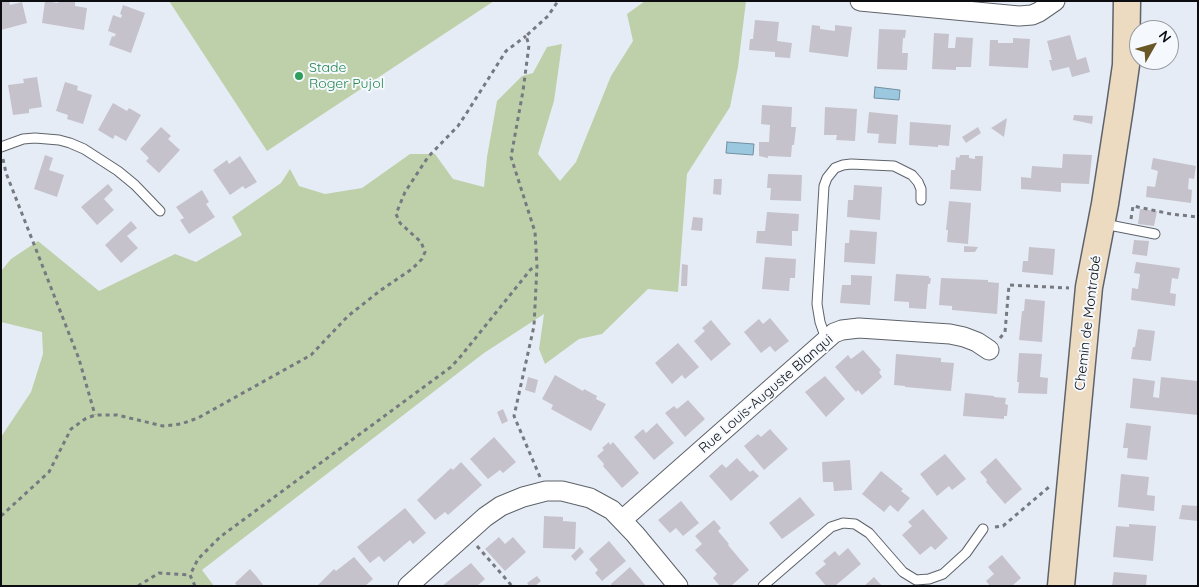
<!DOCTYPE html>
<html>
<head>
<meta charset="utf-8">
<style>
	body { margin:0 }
	#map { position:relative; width:1199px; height:587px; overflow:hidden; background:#e6ecf5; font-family:Quicksand,sans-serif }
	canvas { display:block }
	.frame { position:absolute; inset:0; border:2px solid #0b0d10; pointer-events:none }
	.north { position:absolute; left:1129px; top:20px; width:50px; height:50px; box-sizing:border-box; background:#f5f9fe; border:1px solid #979b9f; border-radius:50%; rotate:52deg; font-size:14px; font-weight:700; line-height:20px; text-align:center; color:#0b0d10 }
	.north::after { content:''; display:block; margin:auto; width:18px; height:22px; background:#695826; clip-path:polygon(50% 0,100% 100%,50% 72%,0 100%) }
</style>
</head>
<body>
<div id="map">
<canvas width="1199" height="587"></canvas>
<div class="frame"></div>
<div class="north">N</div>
</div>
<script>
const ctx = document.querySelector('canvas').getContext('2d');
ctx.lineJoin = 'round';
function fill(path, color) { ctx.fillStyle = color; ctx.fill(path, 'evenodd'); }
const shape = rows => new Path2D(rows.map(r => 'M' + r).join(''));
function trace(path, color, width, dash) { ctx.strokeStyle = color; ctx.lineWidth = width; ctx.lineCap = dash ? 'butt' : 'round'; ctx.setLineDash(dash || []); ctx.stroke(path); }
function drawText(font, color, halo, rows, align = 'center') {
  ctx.font = font + ' Quicksand,sans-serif'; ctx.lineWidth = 4; ctx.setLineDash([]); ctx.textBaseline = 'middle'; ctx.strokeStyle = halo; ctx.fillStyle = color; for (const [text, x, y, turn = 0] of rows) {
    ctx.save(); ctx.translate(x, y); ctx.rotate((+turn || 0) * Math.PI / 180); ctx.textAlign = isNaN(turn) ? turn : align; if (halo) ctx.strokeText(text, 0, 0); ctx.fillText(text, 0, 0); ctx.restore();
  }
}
fill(shape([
	[169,1,494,1,267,151],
	[645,1,746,1,738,67,730,107,687,174,678,292,648,289,602,334,579,339,545,364,539,349,544,314,484,353,202,570,214,586,1,586,1,437,31,392,43,354,42,332,1,322,1,271,11,259,38,241,99,291,175,254,196,262,242,235,232,217,281,183,290,169,299,186,325,194,362,188,410,154,435,154,453,179,484,187,487,157,497,101,522,76,533,73,547,47,562,44,554,101,538,154,560,181,576,162,611,76,633,41,627,14]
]), '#bdd0aa');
const water = shape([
	[875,87,900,90,899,100,874,98,875,87],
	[727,142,754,144,753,155,726,153,727,142]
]);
fill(water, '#9bc8de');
trace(water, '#7090a0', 1);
fill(shape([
	[1,1,9,1,10,5,22,2,27,23,1,30],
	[45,1,58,3,58,1,75,1,75,6,87,8,84,30,42,23],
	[123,5,145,13,131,53,109,45,112,36,114,37,116,34,108,31,113,15,121,18,122,15,120,14],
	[755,20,779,22,777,41,792,43,790,58,775,57,775,52,749,50,750,39,753,39],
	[812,25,820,26,820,29,835,31,835,25,852,27,848,57,809,52],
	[879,29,906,30,905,38,903,38,902,53,908,53,907,70,877,69],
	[934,33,949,34,948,48,955,48,956,37,973,38,971,67,956,67,956,70,932,69],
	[1070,35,1077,60,1086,57,1090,72,1072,77,1069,67,1052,71,1049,60,1052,60,1047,41],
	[1013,38,1030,39,1028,68,989,66,990,40,998,40,998,43,1013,43],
	[37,77,42,107,29,109,29,113,13,115,8,85,24,83,23,79],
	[65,82,78,86,77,90,92,95,83,124,67,119,68,115,56,111],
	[113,103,127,111,129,108,141,115,126,141,115,135,113,139,98,130],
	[762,105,792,107,791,127,796,127,794,145,792,145,791,157,768,156,768,158,759,156,759,142,769,142,770,125,761,124],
	[825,107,857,109,855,141,836,140,837,135,824,135],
	[869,112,898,115,896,144,878,143,879,134,867,133],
	[1074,115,1093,116,1092,124,1073,120],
	[1007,118,1004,137,991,128],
	[910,122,951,125,949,146,938,145,938,147,909,145],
	[161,127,171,136,168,139,180,150,159,173,146,161,149,158,140,149],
	[978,127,981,133,966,143,962,137],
	[1063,154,1092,155,1089,184,1061,183,1061,192,1021,189,1021,177,1031,178,1032,166,1062,168],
	[45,155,53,158,49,170,64,175,57,197,34,189],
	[960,155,969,155,969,158,975,159,975,156,983,156,981,191,950,189,951,170,955,170,956,157,959,158],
	[240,156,257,182,245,189,243,186,230,195,213,170,227,160,229,164],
	[1153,158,1196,166,1194,179,1189,178,1188,189,1192,190,1191,203,1146,197,1147,186,1155,187,1158,171,1151,169],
	[768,174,802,175,801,201,770,200,771,188,767,188],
	[714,179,722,179,721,195,713,194],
	[108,184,113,190,104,199,114,210,97,225,81,207],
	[854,185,882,187,880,220,847,217,848,200,853,200],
	[202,190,209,202,206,204,215,217,189,234,180,220,184,218,176,207],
	[949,201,971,203,968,244,947,242,948,230,946,230],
	[1140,209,1157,211,1154,226,1138,224],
	[767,212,799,214,798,231,792,231,792,246,756,243,757,231,765,231],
	[693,217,703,218,702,231,691,230],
	[131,221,137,228,127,236,138,248,121,263,105,245],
	[850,230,877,232,875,264,844,262,845,243,849,243],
	[1134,240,1149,241,1147,256,1132,254],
	[964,246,978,247,975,252,964,252],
	[1029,247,1055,249,1053,275,1022,272,1023,261,1028,261],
	[765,257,796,259,795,278,790,278,789,291,762,289],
	[1136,262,1180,268,1178,279,1172,278,1170,293,1176,294,1175,306,1131,300,1132,288,1138,289,1140,274,1134,273],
	[682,264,688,265,687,286,681,286],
	[896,274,929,276,929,278,931,278,930,284,928,284,926,309,909,308,909,302,894,301],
	[851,275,872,276,870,305,840,303,842,285,851,285],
	[941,278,988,280,988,282,999,283,997,314,952,310,952,306,939,305],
	[1025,299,1045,301,1042,342,1019,340,1022,311,1024,311],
	[770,318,789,341,775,352,770,346,761,353,744,332,759,319,763,324],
	[711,320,731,344,711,361,694,341,705,331,702,328],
	[1138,329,1155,331,1151,361,1131,359,1133,347,1135,347],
	[678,343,699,367,685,379,682,375,672,384,655,363],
	[863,350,881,370,879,372,882,377,862,395,858,390,856,392,835,367,848,355,851,359],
	[1019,353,1042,354,1040,377,1048,378,1047,394,1018,393,1019,382,1017,382],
	[896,354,941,358,941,362,954,363,951,391,905,387,905,386,894,385],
	[555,375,583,391,584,389,597,396,596,399,606,404,591,431,551,409,553,405,542,399],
	[825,376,845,399,826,417,805,392],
	[528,377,538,380,535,393,525,390],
	[1161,377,1198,381,1198,415,1130,408,1133,378,1155,381,1153,397,1159,398],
	[965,393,994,396,994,397,1006,398,1005,404,1008,405,1007,416,1004,416,1004,419,963,416],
	[688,400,705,419,685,437,665,413,674,406,677,409],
	[503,409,508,421,502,424,497,412],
	[657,423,674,443,654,460,634,437,643,429,646,433],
	[1126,423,1151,426,1147,460,1127,458,1128,448,1123,448],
	[770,429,788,449,764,470,744,446,758,434,761,437],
	[494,437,516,462,503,473,500,470,488,479,470,459],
	[609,442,610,445,613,442,639,473,622,488,603,466,604,464,597,456,604,450,602,448],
	[945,454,966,479,952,490,949,486,937,496,920,474],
	[737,458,750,472,753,470,759,476,731,501,709,476,722,464,726,468],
	[996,458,1022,489,1005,504,986,482,987,480,980,472],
	[850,460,852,490,834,491,833,482,823,482,822,462],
	[461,462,482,485,448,515,445,512,435,520,417,500,451,468,453,470],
	[881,471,903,489,901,491,910,498,898,512,890,505,884,512,862,494],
	[1121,474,1149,477,1147,495,1155,496,1154,511,1118,507],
	[800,497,815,515,782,539,769,523],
	[681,501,699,523,683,536,676,528,670,533,658,520],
	[1182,505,1198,506,1198,521,1179,519],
	[405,508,426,533,413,544,410,540,384,562,379,556,370,563,357,547],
	[923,509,948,538,935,550,931,546,920,555,902,535,912,526,908,522],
	[544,516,563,517,563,521,576,522,575,549,543,548],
	[714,520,721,528,718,531,729,544,728,545,749,570,731,586,720,586,713,578,717,574,695,550,702,544,695,536],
	[1129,524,1156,526,1153,561,1113,557,1116,526,1129,527],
	[499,537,505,544,513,537,526,552,505,571,485,549],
	[609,541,626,561,602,581,595,573,598,570,589,559],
	[580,547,584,552,575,561,571,556],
	[848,548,861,564,835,586,826,586,815,573,826,564,823,561,835,551,839,556],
	[1002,555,1021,578,1012,586,990,586,986,581,994,574,988,567],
	[354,557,373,579,365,586,317,586,334,569,336,571],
	[471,563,485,579,477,586,442,586],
	[630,567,646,586,612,586,611,584],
	[250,569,257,577,264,586,237,586,235,583],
	[1114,572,1147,575,1146,586,1112,586],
	[537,576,541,581,535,586,529,586,527,583],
	[874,577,882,586,864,586]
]), '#c5c2cc');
const lane = shape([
	[1,147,23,139,35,138,59,140,70,143,84,149,118,171,135,185,160,211],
	[1104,224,1155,234],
	[826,339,820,322,817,304,824,186,827,178,835,168,843,165,851,164,894,166,912,175,918,182,921,189,921,200],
	[763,586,831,527,843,523,855,524,869,533,903,572,916,580,929,579,943,574,966,553,983,529]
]);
const street = shape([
	[860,1,1019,16,1032,15,1039,12,1055,1],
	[622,520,834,333,842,330,859,328,950,334,964,337,977,342,989,350],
	[408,586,485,517,501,506,523,497,546,491,562,491,590,498,612,510,635,534,678,586]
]);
const secondary = shape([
	[1061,586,1089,287,1105,204,1120,107,1126,65,1127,1]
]);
trace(lane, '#5e636b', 11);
trace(street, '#5e636b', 21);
trace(secondary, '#5e636b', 29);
trace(shape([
	[3,159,6,173,79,359,95,415],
	[1131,219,1133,206,1171,214,1198,217],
	[1000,338,1005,332,1009,285,1069,288],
	[540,477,514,416,534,326,537,266,535,232,511,157,523,91,529,45,526,36,548,16,558,1],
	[1,516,49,472,71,429,85,419,95,415,117,415,163,426,181,424,198,418,311,355,348,316,381,290,412,269,422,259,425,252,421,242,400,223,396,214,405,192,428,157,458,126,466,114,506,51,526,36],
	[995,527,1003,526,1049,487],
	[477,546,512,586],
	[138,586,159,573,190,575],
	[195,586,190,575,198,559,220,537,451,367,461,356,531,269,537,266]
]), '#767a80', 3, [4, 4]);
trace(lane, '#fff', 9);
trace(street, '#fff', 19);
trace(secondary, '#ecdbc0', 26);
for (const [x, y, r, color] of [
	[299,76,5,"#2e9e5b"]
]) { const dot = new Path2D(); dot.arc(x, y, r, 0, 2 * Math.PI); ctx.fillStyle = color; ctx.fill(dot); trace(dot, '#f5f9fe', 2); }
drawText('14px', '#27864d', '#f5f9fe', [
	["Stade",309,68],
	["Roger Pujol",309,84]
], 'left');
drawText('14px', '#0b0d10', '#f5f9fe', [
	["Chemin de Montrabé",1088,323,-83],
	["Rue Louis-Auguste Blanqui",766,394,-41]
]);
</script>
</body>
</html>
